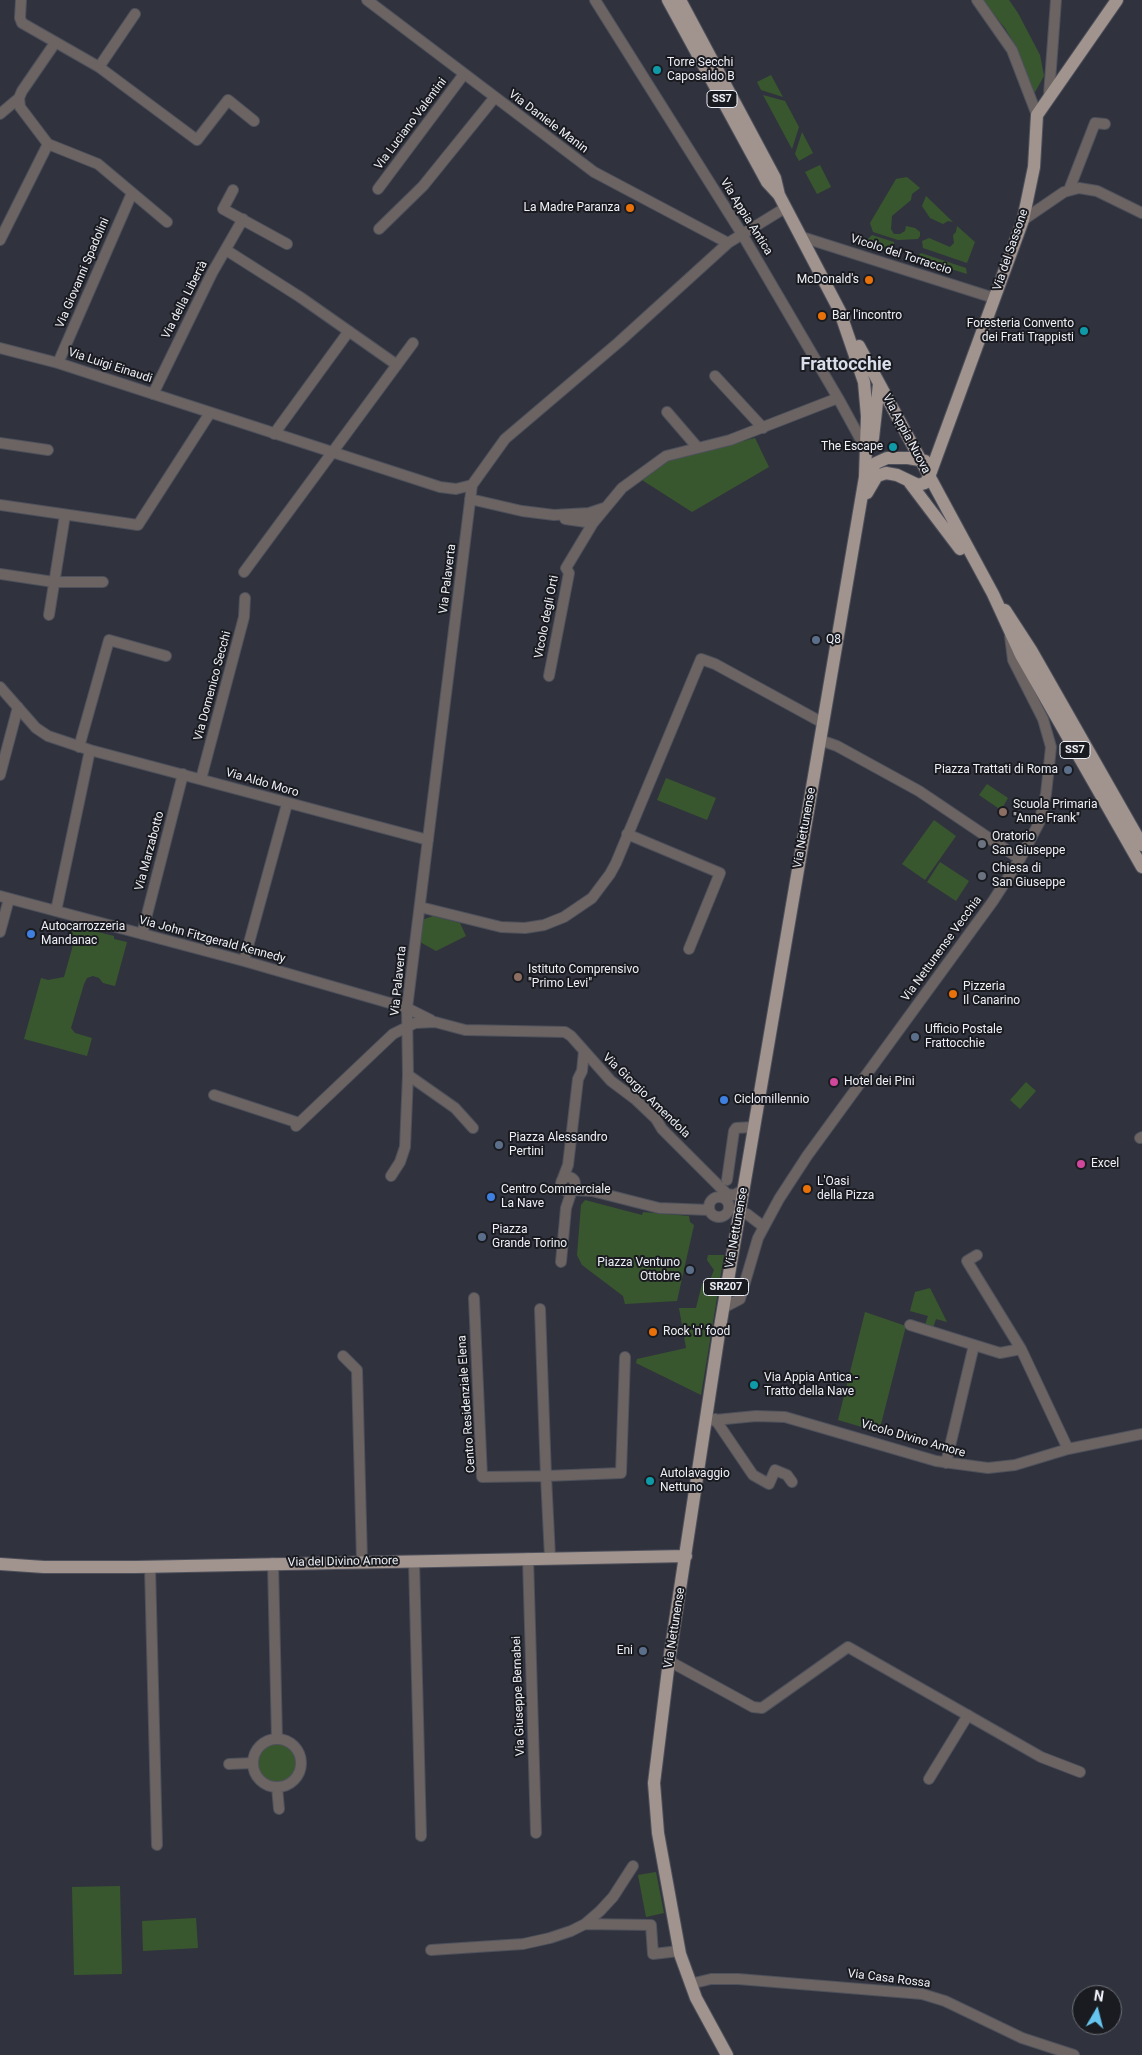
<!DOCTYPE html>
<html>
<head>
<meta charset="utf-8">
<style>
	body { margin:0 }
	#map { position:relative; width:1142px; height:2055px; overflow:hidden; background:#30333e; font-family:Roboto,sans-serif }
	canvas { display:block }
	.north { position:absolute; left:1072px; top:1985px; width:50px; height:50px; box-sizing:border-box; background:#1a1b20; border:1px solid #6e7076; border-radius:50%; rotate:8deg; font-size:14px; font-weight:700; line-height:20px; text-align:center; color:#edf0f7 }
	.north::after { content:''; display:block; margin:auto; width:18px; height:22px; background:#65c5ee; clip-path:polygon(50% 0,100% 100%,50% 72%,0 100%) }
</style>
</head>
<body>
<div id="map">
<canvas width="1142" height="2055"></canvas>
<div class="north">N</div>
</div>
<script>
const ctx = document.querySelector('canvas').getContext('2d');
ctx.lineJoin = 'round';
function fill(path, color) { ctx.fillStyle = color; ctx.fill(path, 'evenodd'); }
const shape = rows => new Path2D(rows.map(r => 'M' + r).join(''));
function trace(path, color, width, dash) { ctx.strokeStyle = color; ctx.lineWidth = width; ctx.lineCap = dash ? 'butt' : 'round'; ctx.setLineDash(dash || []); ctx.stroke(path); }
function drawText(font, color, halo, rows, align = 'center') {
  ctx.font = font + ' Roboto,sans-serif'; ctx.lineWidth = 4; ctx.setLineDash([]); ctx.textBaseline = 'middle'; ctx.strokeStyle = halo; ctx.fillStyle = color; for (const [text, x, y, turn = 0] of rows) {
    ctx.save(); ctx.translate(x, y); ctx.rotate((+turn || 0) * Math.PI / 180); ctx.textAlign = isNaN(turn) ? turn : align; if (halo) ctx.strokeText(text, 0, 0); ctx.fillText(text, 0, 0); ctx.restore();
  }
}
fill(shape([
	[982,0,1009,0,1018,13,1040,55,1044,76,1035,92,1032,93,1018,50,1005,28],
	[771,75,783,97,761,90,757,82],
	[763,95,785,101,799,127,792,149],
	[802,132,813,153,799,161,795,154],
	[820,165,831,187,817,194,805,172],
	[907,177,920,188,912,194,911,200,892,216,891,229,894,234,900,234,905,231,906,226,915,228,920,232,920,236,918,239,898,240,873,232,870,223,896,179],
	[926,196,953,222,948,221,943,224,930,218,922,206],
	[957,226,975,242,967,263,923,248,922,241,929,238,950,247,954,243,953,235,956,232],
	[872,235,894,242,894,249,891,251,864,243],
	[921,253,966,268,967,274,919,259,917,257],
	[755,438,769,467,692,512,642,480,671,459],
	[666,778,716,798,707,820,657,800],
	[987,784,1008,798,1001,810,979,795],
	[934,820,956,836,925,880,902,864],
	[940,862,969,881,956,901,927,882],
	[433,916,460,923,466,936,436,951,420,942,422,920],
	[73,926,114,936,114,939,127,942,115,986,103,983,99,978,93,976,87,978,84,984,71,1028,75,1033,92,1038,87,1056,24,1039,41,978,48,980,64,977,75,938,70,936],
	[1026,1082,1036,1091,1020,1109,1010,1100],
	[585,1200,642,1215,643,1212,689,1216,690,1222,694,1225,677,1301,625,1304,623,1296,582,1265,577,1255,581,1205],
	[708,1255,724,1255,701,1395,636,1363,637,1359,686,1348,679,1308,696,1308,702,1284,710,1280,714,1270,707,1260],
	[930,1288,947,1322,936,1319,933,1328,925,1325,928,1316,910,1311,915,1292],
	[865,1312,906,1326,879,1432,838,1420],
	'257 1762a20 20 0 1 1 40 0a20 20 0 1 1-40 0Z',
	[656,1872,664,1913,646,1917,638,1875],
	[120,1886,122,1974,74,1975,72,1887],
	[196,1918,198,1948,143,1951,142,1921]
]), '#39572e');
const minor = shape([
	[21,0,20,18,22,23,99,67,197,140,228,100,254,121],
	[367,0,594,172,728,243],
	[595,0,742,234,838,398,867,451],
	[977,0,1012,50,1037,115],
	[99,67,135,14],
	[1049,95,1056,0],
	[19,98,20,107,48,144],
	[0,114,19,98,22,91,55,43],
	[48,144,98,164,167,222],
	[378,189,464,74],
	[233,190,223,209,287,244],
	[1069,190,1095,123,1105,124],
	[1023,220,1064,192,1079,188,1097,191,1142,213],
	[379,229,423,186,495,97],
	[802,237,994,298],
	[0,240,48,144],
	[226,250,300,297,397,365],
	[0,348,58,363,440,487,456,489,472,485],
	[58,363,132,193],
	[715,376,763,428],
	[153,394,212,273,243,219],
	[667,412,698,448],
	[274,434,349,331],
	[0,443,48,450],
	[470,499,522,511,554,515,589,513,604,508],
	[0,505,138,525,210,413],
	[565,519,593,523],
	[244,572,413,343],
	[0,574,54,582,103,582],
	[49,615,65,515],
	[549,676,569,573,566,568,593,523,622,488,666,456,730,440,838,398],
	[0,687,36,728,48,736,90,750,428,840],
	[820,740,837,746,919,791,1020,859],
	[79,747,109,640,166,656],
	[0,775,18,707],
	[201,779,244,617,245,598],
	[627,834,720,873,689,949],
	[0,896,244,961,407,1008,431,1020],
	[420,907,501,927,525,928,544,925,564,917,592,898,610,874,616,863,701,659,715,664,823,723],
	[56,911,90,750],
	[0,932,9,899],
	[142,934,183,774],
	[244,961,287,804],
	[408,1075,455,1108,473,1128],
	[214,1095,299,1123],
	[296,1126,393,1034,415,1023,435,1022,465,1030,565,1032,571,1036,611,1081,635,1099,656,1119,662,1129,727,1194,734,1195,743,1190],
	[1140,1138,1142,1137],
	[391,1176,400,1162,405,1147,408,1075,407,1008,472,485,505,439,619,342,728,243,785,208],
	'561 1184a7 7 0 1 1 14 0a7 7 0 1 1-14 0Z',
	[563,1178,568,1165,578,1079,582,1071,584,1051],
	[727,1180,734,1131,736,1128,753,1127],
	'709 1207a10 10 0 1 1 20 0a10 10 0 1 1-20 0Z',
	[740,1212,747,1214,764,1227],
	[977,1255,967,1261,1021,1349,1068,1449],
	[561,1262,566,1208,572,1190,592,1191,659,1208,709,1210],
	[474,1298,482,1477,546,1476,550,1557],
	[723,1308,740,1299,758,1238,779,1199,807,1156,993,901,1020,859,1039,823,1046,794,1051,747,1043,719,1013,660,1010,636],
	[540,1309,546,1476,621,1473,625,1357],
	[910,1325,1000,1353,1021,1349],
	[343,1356,357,1370,362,1561],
	[715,1419,753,1475,769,1484,775,1470,787,1475,792,1482],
	[705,1421,756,1416,785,1417,936,1461,988,1468,1015,1465,1068,1449,1142,1434],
	[946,1463,974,1345],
	[528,1558,536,1833],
	[414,1561,421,1836],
	[273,1563,277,1739],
	[150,1567,157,1845],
	[669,1661,753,1707,762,1708,848,1647,1041,1757,1080,1772],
	'253 1763a24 24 0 1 1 48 0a24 24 0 1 1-48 0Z',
	[229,1764,253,1763],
	[929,1779,968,1715],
	[277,1787,279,1809],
	[585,1924,651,1925,653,1954,679,1951],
	[431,1950,523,1944,550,1938,571,1931,585,1924,600,1911,613,1897,633,1866],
	[690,1984,711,1979,738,1979,922,1994,945,2001,1022,2038,1074,2055]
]);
const major = shape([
	[668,0,767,182,779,195,844,319],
	[680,0,775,178,779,195],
	[859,346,993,594,1021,655,1142,867],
	[873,438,879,384],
	[866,476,876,463,887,458,908,458,925,461],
	[910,483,960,549],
	[867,493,877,476,886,473,897,475,918,485,925,483,929,477,1023,220,1034,167,1037,115,1117,0],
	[1005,610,1031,650,1142,845],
	[0,1564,44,1567,136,1567,686,1556],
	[727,2055,696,1998,680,1954,658,1833,654,1783,669,1661,719,1333,865,477,867,416,864,382,840,312]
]);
trace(minor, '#4e515c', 12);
trace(major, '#4e515c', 14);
trace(minor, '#6b6462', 10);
trace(major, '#a1948f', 12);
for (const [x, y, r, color] of [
	[657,70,5,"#0f9aa8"],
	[630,208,5,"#e8710a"],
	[869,280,5,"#e8710a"],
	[822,316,5,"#e8710a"],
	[1084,331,5,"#0f9aa8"],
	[893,447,5,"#0f9aa8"],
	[816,640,5,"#5c6f8a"],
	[1068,770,5,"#5c6f8a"],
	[1003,812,5,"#8d6e63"],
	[982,844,5,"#6b7280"],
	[982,876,5,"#6b7280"],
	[31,934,5,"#3f7fe0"],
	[518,977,5,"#8d6e63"],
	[953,994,5,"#e8710a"],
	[915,1037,5,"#5c6f8a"],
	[834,1082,5,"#d1479c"],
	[724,1100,5,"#3f7fe0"],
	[499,1145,5,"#5c6f8a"],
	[1081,1164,5,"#d1479c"],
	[807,1189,5,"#e8710a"],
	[491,1197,5,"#3f7fe0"],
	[482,1237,5,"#5c6f8a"],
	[690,1270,5,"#5c6f8a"],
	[653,1332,5,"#e8710a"],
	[754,1385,5,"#0f9aa8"],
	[650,1481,5,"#0f9aa8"],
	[643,1651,5,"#5c6f8a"]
]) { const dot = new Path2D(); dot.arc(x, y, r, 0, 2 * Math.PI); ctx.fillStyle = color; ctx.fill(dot); trace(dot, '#1a1b20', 2); }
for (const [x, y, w] of [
	[722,99,30],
	[1075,750,30],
	[726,1287,45]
]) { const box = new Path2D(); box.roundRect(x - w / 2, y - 8.5, w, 17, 4); ctx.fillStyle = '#1a1b20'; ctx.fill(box); trace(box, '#edf0f7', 1); }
drawText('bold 11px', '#edf0f7', null, [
	["SS7",722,99],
	["SS7",1075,750],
	["SR207",726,1287]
]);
drawText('12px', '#edf0f7', '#1a1b20', [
	["Torre Secchi",667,63],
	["Caposaldo B",667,77],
	["La Madre Paranza",620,208,"right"],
	["McDonald's",859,280,"right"],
	["Bar l'incontro",832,316],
	["Foresteria Convento",1074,324,"right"],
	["dei Frati Trappisti",1074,338,"right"],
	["The Escape",883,447,"right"],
	["Q8",826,640],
	["Piazza Trattati di Roma",1058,770,"right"],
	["Scuola Primaria",1013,805],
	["\"Anne Frank\"",1013,819],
	["Oratorio",992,837],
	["San Giuseppe",992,851],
	["Chiesa di",992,869],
	["San Giuseppe",992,883],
	["Autocarrozzeria",41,927],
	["Mandanac",41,941],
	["Istituto Comprensivo",528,970],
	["\"Primo Levi\"",528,984],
	["Pizzeria",963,987],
	["Il Canarino",963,1001],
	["Ufficio Postale",925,1030],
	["Frattocchie",925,1044],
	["Hotel dei Pini",844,1082],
	["Ciclomillennio",734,1100],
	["Piazza Alessandro",509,1138],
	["Pertini",509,1152],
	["Excel",1091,1164],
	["L'Oasi",817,1182],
	["della Pizza",817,1196],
	["Centro Commerciale",501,1190],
	["La Nave",501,1204],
	["Piazza",492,1230],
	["Grande Torino",492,1244],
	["Piazza Ventuno",680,1263,"right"],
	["Ottobre",680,1277,"right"],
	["Rock 'n' food",663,1332],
	["Via Appia Antica -",764,1378],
	["Tratto della Nave",764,1392],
	["Autolavaggio",660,1474],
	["Nettuno",660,1488],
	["Eni",633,1651,"right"]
], 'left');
drawText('12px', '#edf0f7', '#1a1b20', [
	["Via Daniele Manin",548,122,37],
	["Via Luciano Valentini",411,124,-53],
	["Via Appia Antica",746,217,58],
	["Via del Sassone",1011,250,-71],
	["Vicolo del Torraccio",901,255,18],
	["Via Giovanni Spadolini",83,273,-67],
	["Via della Libertà",185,300,-63],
	["Via Luigi Einaudi",110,366,18],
	["Via Appia Nuova",906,434,62],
	["Via Palaverta",448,579,-83],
	["Vicolo degli Orti",547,617,-79],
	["Via Domenico Secchi",213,686,-75],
	["Via Aldo Moro",262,783,16],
	["Via Nettunense",805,828,-80],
	["Via Marzabotto",150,851,-75],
	["Via John Fitzgerald Kennedy",212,940,15],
	["Via Nettunense Vecchia",942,949,-54],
	["Via Palaverta",399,981,-84],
	["Via Giorgio Amendola",646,1096,44],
	["Via Nettunense",737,1228,-80],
	["Centro Residenziale Elena",467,1404,-94],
	["Vicolo Divino Amore",913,1439,16],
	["Via del Divino Amore",343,1562,-1],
	["Via Nettunense",675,1628,-81],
	["Via Giuseppe Bernabei",519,1696,-92],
	["Via Casa Rossa",889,1979,7]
]);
drawText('bold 18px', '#d9deeb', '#1a1b20', [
	["Frattocchie",846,365]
]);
</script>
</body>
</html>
